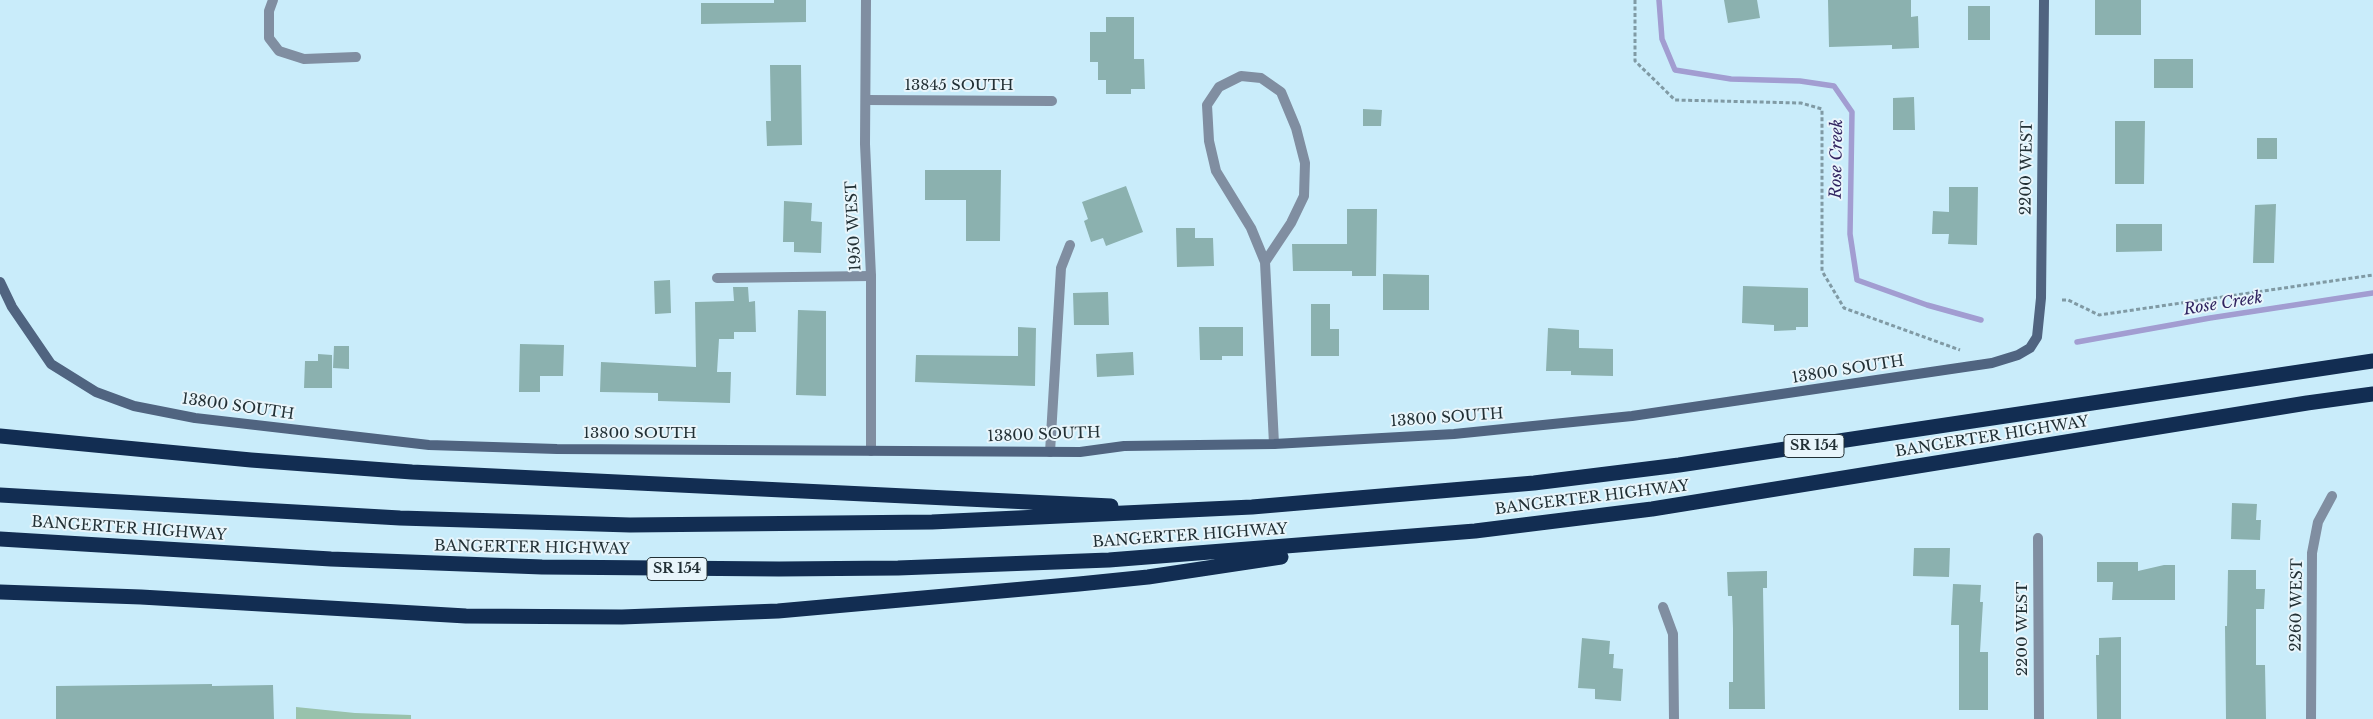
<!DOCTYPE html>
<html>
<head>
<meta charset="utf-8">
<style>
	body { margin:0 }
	canvas { display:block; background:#c9ecfa }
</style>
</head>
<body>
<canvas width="2373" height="719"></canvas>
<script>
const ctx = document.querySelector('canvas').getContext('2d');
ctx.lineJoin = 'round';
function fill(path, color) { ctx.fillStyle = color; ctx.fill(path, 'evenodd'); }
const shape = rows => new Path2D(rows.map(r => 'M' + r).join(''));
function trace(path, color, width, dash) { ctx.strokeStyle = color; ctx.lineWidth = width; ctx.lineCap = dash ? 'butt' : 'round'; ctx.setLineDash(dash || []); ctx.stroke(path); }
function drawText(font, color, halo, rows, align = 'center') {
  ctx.font = font + ' "Libre Baskerville",serif'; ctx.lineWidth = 4; ctx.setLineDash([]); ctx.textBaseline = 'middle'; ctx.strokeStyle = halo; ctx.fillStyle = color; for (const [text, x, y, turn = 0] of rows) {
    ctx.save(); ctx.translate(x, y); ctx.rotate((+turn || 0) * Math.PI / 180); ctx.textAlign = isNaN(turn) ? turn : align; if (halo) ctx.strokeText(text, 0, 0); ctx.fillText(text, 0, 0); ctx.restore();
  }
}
fill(shape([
	[296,707,355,713,411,715,411,719,296,719]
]), '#99c2ac');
trace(shape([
	[1659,0,1662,39,1675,70,1731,79,1800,81,1834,86,1852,112,1850,234,1857,280,1927,305,1981,320],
	[2077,342,2210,318,2373,293]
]), '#a29dd1', 5.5);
fill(shape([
	[774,0,806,0,806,22,701,24,701,3,774,3],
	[1724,0,1757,0,1760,18,1728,23],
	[1828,0,1911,0,1911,17,1918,16,1919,48,1892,49,1892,45,1829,47],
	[2095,0,2141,0,2141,35,2095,35],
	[1968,6,1990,6,1990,40,1968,40],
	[1106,17,1134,17,1134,59,1144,59,1145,89,1131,89,1131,94,1106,94,1106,80,1098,80,1098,62,1090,62,1090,32,1106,32],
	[2154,59,2193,59,2193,88,2154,88],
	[770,65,801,65,802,145,767,146,766,121,771,121],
	[1914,97,1915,130,1893,130,1893,98],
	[1363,109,1382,110,1381,126,1363,126],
	[2115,121,2145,121,2144,184,2115,184],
	[2257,138,2277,138,2277,159,2257,159],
	[925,170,1001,170,1000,241,966,241,966,200,925,200],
	[1126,186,1143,232,1106,246,1103,238,1091,242,1084,221,1088,219,1082,202],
	[1949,187,1978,187,1977,245,1948,244,1949,234,1932,234,1933,211,1949,212],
	[784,201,812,203,811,221,822,222,821,253,794,252,794,242,783,242],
	[2276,204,2274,263,2253,263,2255,205],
	[1347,209,1377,209,1376,276,1352,276,1352,271,1293,271,1292,244,1347,244],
	[2116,224,2162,224,2162,251,2116,252],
	[1176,228,1195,228,1195,238,1213,238,1214,266,1177,267],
	[1383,274,1429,275,1429,310,1383,310],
	[670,280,671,313,655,314,654,281],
	[1743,286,1808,288,1808,327,1796,327,1796,330,1774,331,1774,325,1742,323],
	[733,287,748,287,749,302,755,301,756,332,734,332,734,339,719,339,717,372,731,372,730,403,658,401,658,393,600,392,601,362,696,367,695,302,734,301],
	[1108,292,1109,325,1074,325,1073,293],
	[1311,304,1330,304,1330,329,1339,329,1339,356,1311,356],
	[798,310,826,311,826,396,796,395],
	[1018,327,1036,328,1035,386,915,382,916,355,1018,356],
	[1199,327,1243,327,1243,356,1222,356,1222,360,1200,360],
	[1548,328,1579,330,1579,348,1613,349,1613,376,1571,375,1571,371,1546,371],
	[520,344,564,345,563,376,540,376,540,392,519,392],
	[334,346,349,346,349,369,333,368],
	[1133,352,1134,375,1097,377,1096,354],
	[318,354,332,355,332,388,304,388,305,361,318,361],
	[2232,503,2257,504,2256,520,2261,520,2260,540,2231,539],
	[1914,548,1950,548,1949,577,1913,576],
	[2097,562,2138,562,2138,571,2164,565,2175,565,2175,600,2112,600,2113,582,2097,582],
	[2228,570,2256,570,2256,589,2265,589,2264,609,2256,609,2256,665,2265,665,2266,719,2226,719,2225,626,2227,626],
	[1767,571,1767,588,1763,588,1765,709,1729,709,1729,682,1733,682,1733,629,1732,596,1728,596,1727,572],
	[1953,584,1981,585,1980,602,1983,602,1980,652,1988,652,1988,710,1959,710,1959,625,1951,625],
	[2121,637,2121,719,2097,719,2096,655,2099,655,2099,638],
	[1582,638,1610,641,1609,654,1614,654,1613,668,1623,669,1621,701,1595,699,1595,689,1578,688],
	[212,684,212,686,273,685,274,719,56,719,56,686]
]), '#8bb1af');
trace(shape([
	[1635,0,1635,61,1675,100,1801,103,1822,109,1822,271,1844,308,1960,350],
	[2062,300,2068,300,2099,315,2373,275]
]), '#809aa4', 3, [4, 2.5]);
trace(shape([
	[273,0,269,11,269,38,279,51,304,59,356,57],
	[866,100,1052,101],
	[1265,262,1291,223,1304,196,1305,163,1296,128,1281,92,1261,78,1241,76,1219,87,1207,105,1209,141,1216,171,1251,228,1265,262,1274,444],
	[717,278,871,276],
	[1050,452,1061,268,1070,245]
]), '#808ea1', 10);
trace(shape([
	[866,0,865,144,871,276,871,451],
	[2038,538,2039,719],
	[1663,607,1673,634,1674,719],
	[2311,719,2312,553,2318,522,2332,496]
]), '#808ea1', 10);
trace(shape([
	[0,282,12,307,51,364,96,392,134,406,195,418,429,445,557,449,1080,452,1124,446,1274,444,1454,434,1632,416,1992,363,2018,355,2030,348,2037,337,2041,298,2044,0]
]), '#506480', 10);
trace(shape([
	[0,436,251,460,412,472,1111,506],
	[0,495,400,518,630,525,932,522,1252,507,1534,483,1679,465,2373,361],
	[0,539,331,559,542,567,779,569,898,568,1109,560,1475,531,1652,509,2307,403,2373,394],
	[0,592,141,597,466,616,622,617,778,611,1079,584,1148,577,1281,557]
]), '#122d52', 15);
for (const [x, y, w] of [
	[1814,446,60],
	[677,569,60]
]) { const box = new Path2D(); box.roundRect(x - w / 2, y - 11.5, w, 23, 4); ctx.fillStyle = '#e8f5fb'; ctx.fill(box); trace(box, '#223035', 1); }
drawText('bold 14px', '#223035', null, [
	["SR 154",1814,446],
	["SR 154",677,569]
]);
drawText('15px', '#223035', '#e8f5fb', [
	["13845 SOUTH",959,86],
	["2200 WEST",2027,168,-89],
	["1950 WEST",854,226,-93],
	["13800 SOUTH",1848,370,-9],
	["13800 SOUTH",238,407,8],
	["13800 SOUTH",1447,418,-4],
	["13800 SOUTH",640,434],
	["13800 SOUTH",1044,435,-2],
	["BANGERTER HIGHWAY",1992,437,-9],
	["BANGERTER HIGHWAY",1592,498,-7],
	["BANGERTER HIGHWAY",129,529,4],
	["BANGERTER HIGHWAY",1190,536,-4],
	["BANGERTER HIGHWAY",532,548,1],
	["2260 WEST",2297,605,-89],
	["2200 WEST",2023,629,-90]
]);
drawText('italic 16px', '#302360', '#e8f5fb', [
	["Rose Creek",1837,159,-89],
	["Rose Creek",2223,304,-9]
]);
</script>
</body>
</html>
